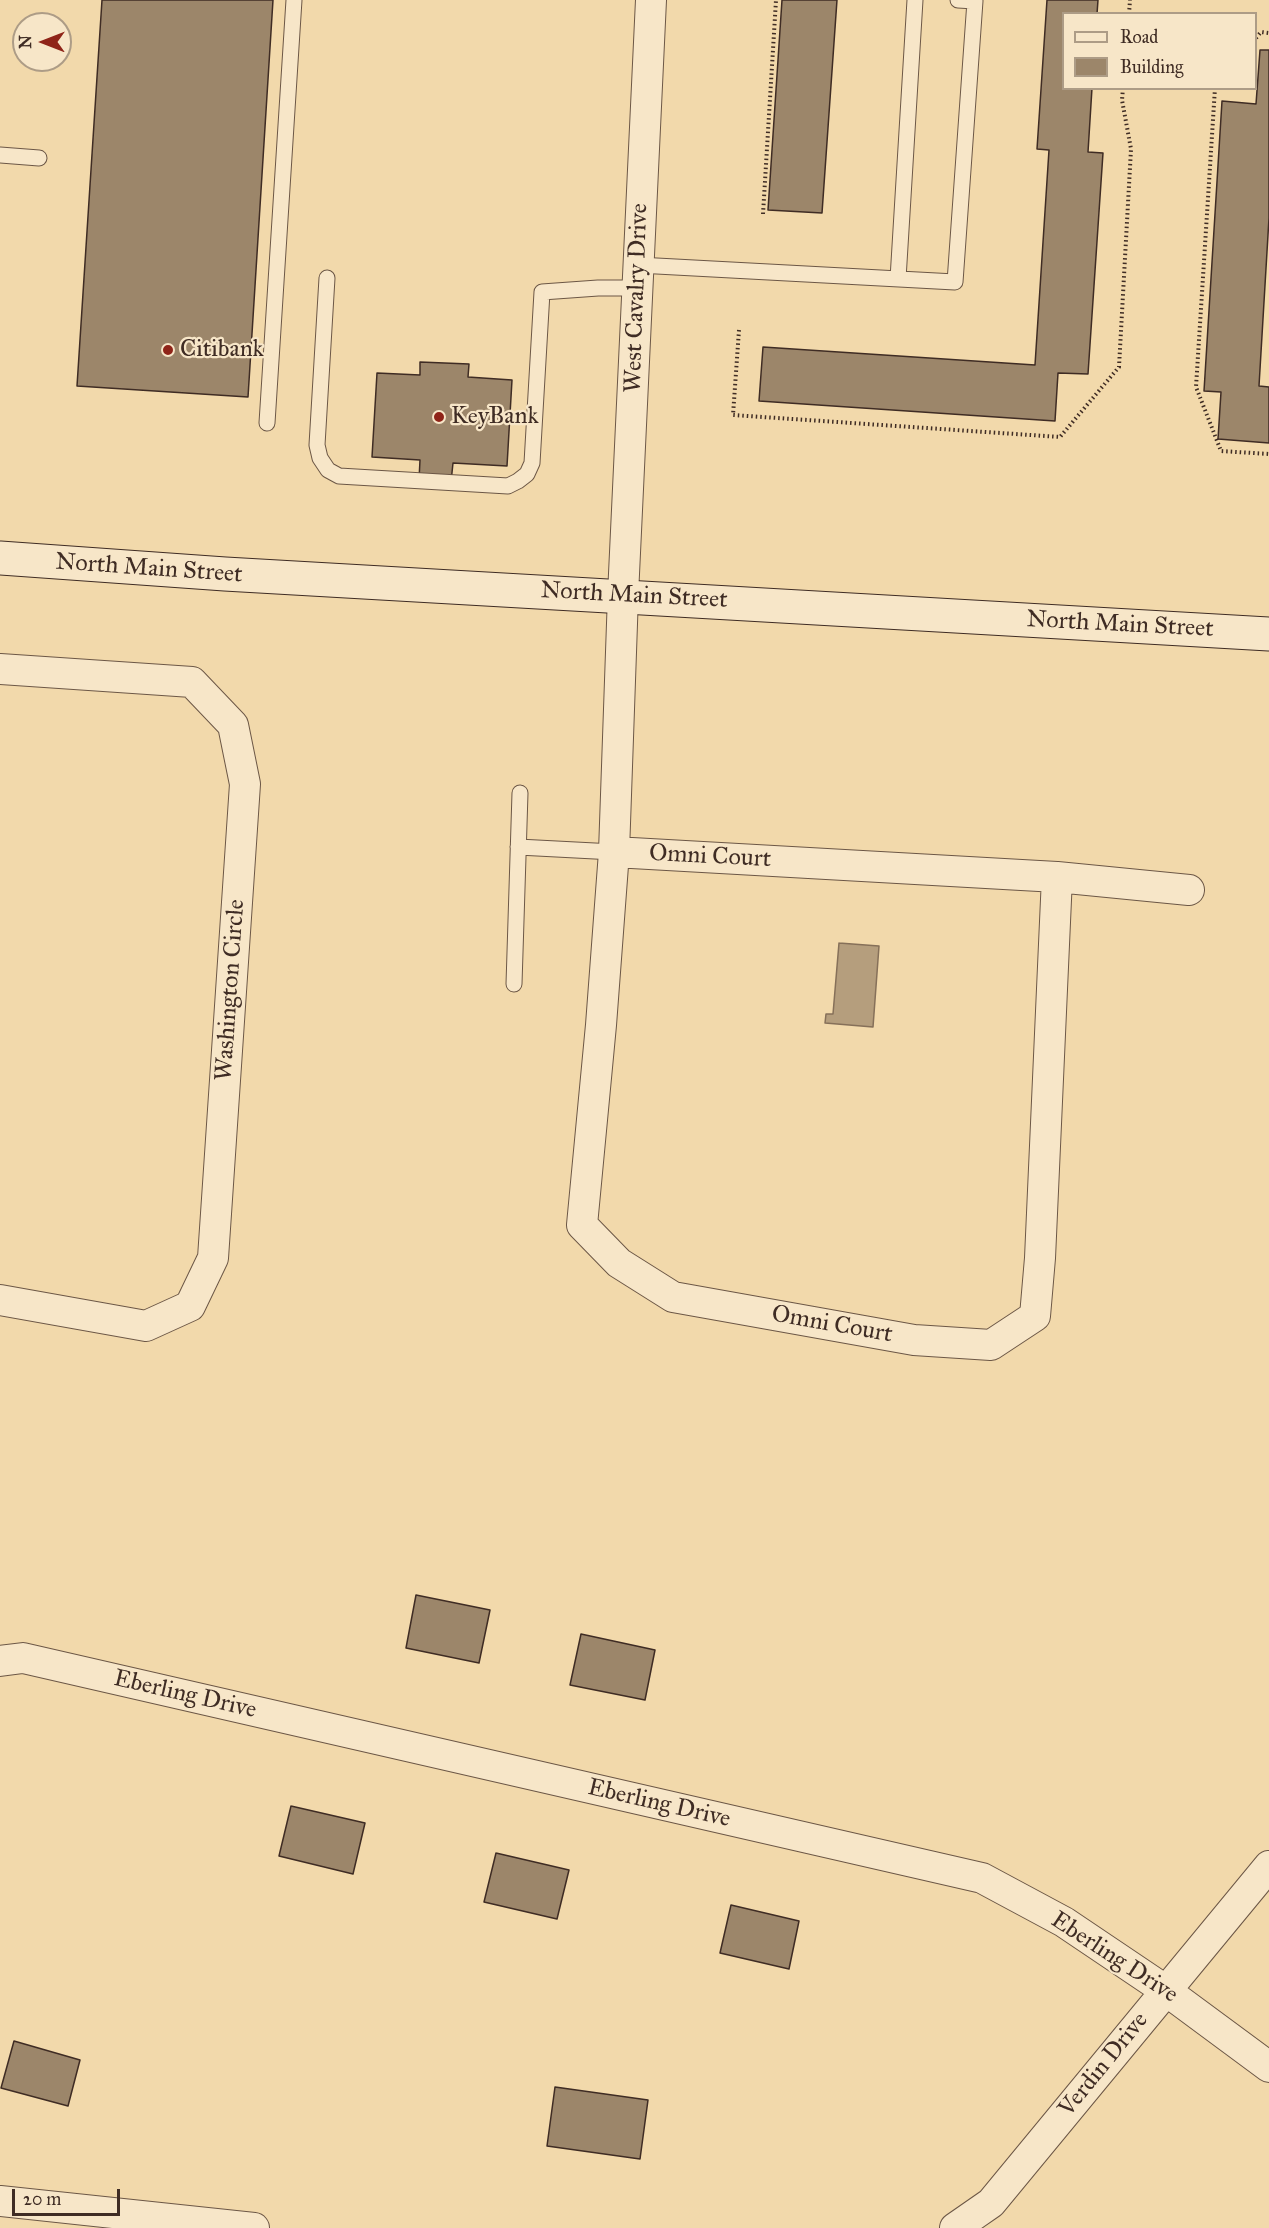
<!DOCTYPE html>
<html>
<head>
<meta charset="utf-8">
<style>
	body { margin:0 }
	#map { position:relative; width:1269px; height:2228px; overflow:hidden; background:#f2d9ab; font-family:"IM FELL Great Primer",serif }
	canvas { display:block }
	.legend { position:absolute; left:1062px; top:12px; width:195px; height:78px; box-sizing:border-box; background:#f7e6c8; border:2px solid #ad9c86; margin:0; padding:8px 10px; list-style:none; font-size:18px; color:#3f2c24 }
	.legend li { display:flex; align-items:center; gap:12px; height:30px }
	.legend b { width:30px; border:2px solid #ad9c86 }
	.north { position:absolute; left:12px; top:12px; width:60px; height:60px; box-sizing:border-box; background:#f7e6c8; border:2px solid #ad9c86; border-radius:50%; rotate:270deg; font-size:16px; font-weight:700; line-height:24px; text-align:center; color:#3f2c24 }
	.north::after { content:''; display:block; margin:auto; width:21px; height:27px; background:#8f2418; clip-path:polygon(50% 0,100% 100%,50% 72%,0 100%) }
	.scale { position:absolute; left:12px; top:2189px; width:108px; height:27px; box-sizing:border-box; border:3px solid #3f2c24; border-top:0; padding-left:8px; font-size:18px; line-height:21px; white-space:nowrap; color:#3f2c24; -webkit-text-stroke:4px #f7e6c8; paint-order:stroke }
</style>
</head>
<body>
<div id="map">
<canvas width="1269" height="2228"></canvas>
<ul class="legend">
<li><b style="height:8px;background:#f7e6c8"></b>Road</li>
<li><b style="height:16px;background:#9c866a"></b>Building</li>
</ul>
<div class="north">N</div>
<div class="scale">20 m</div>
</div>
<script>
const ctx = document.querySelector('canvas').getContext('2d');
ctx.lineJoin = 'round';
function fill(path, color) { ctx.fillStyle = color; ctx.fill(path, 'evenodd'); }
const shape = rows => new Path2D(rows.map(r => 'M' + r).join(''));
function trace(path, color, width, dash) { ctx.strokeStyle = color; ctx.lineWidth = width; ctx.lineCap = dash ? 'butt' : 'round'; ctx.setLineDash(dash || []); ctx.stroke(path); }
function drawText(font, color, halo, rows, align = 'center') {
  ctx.font = font + ' "IM FELL Great Primer",serif'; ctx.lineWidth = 4.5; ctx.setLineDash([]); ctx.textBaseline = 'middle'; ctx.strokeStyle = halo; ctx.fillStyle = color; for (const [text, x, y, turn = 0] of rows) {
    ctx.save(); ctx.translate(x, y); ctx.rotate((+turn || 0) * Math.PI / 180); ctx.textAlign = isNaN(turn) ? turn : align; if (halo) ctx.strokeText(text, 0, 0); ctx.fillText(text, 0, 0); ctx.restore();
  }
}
const water = shape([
	[839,943,879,946,873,1027,825,1023,826,1014,833,1014,839,943]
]);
fill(water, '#b59e7d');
trace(water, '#867059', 1.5);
const building = shape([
	[102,0,273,0,248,397,77,386,102,0],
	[782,0,837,0,822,213,768,210,782,0],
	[1047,0,1098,0,1097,14,1064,14,1064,88,1092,88,1088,152,1103,153,1088,374,1058,373,1055,421,759,401,763,347,1035,365,1049,150,1037,149,1047,0],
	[1260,50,1269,50,1269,218,1259,386,1269,387,1269,443,1218,439,1221,392,1204,391,1222,101,1256,104,1260,50],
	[420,362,469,364,468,377,512,380,507,466,453,463,451,482,419,480,420,460,372,457,377,373,420,375,420,362],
	[416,1595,490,1610,479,1663,406,1648,416,1595],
	[581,1634,655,1650,645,1700,570,1685,581,1634],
	[291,1806,365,1823,353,1874,279,1856,291,1806],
	[496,1853,569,1870,557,1919,484,1902,496,1853],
	[731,1905,799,1921,789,1969,720,1953,731,1905],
	[14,2041,80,2060,68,2106,1,2088,14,2041],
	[555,2087,648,2100,640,2159,547,2146,555,2087]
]);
fill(building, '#9c866a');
trace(building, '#3f2c24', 1.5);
const lane = shape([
	[0,155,39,158],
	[638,265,955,282,975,1,958,0],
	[327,278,317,445,320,458,328,470,339,476,508,486,518,481,527,474,532,463,542,292,598,288,637,288],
	[898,279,915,0],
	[267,423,294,0],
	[518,847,614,852],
	[514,984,520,793]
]);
const street = shape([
	[651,0,623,595,614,852,601,1025,582,1225,619,1263,673,1297,914,1340,991,1345,1035,1316,1040,1258,1057,877],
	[0,669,192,682,233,725,245,784,213,1258,190,1306,146,1326,0,1300],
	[614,852,1057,877,1189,890],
	[0,1661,23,1658,982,1878,1064,1922,1165,1990,1269,2067],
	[0,2201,254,2228],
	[955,2228,991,2203,1269,1866]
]);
const secondary = shape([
	[0,558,225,574,1269,634]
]);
trace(lane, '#6c5746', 17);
trace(street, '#6c5746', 32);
trace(secondary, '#3f2c24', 35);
trace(shape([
	[1129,14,1130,0],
	[1256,38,1261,32,1269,33],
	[1215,88,1196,387,1221,451,1269,454],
	[763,214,776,0],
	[739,330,733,415,1060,437,1119,367,1131,149,1122,100,1123,88]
]), '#3f2c24', 4, [1.5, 3]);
trace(lane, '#f7e6c8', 15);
trace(street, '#f7e6c8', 30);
trace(secondary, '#f7e6c8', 33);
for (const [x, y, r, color] of [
	[168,350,6,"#8f2418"],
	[439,417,6,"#8f2418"]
]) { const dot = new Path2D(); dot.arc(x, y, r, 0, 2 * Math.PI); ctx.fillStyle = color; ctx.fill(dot); trace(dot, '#f7e6c8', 2); }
drawText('24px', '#3f2c24', '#f7e6c8', [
	["West Cavalry Drive",637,298,-88],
	["North Main Street",149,569,4],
	["North Main Street",634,596,3],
	["North Main Street",1120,625,3],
	["Omni Court",710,857,3],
	["Washington Circle",231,990,-86],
	["Omni Court",832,1325,10],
	["Eberling Drive",185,1695,13],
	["Eberling Drive",659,1804,13],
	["Eberling Drive",1114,1958,33],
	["Verdin Drive",1104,2065,-51]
]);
drawText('24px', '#3f2c24', '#f7e6c8', [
	["Citibank",180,350],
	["KeyBank",451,417]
], 'left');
</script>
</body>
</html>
